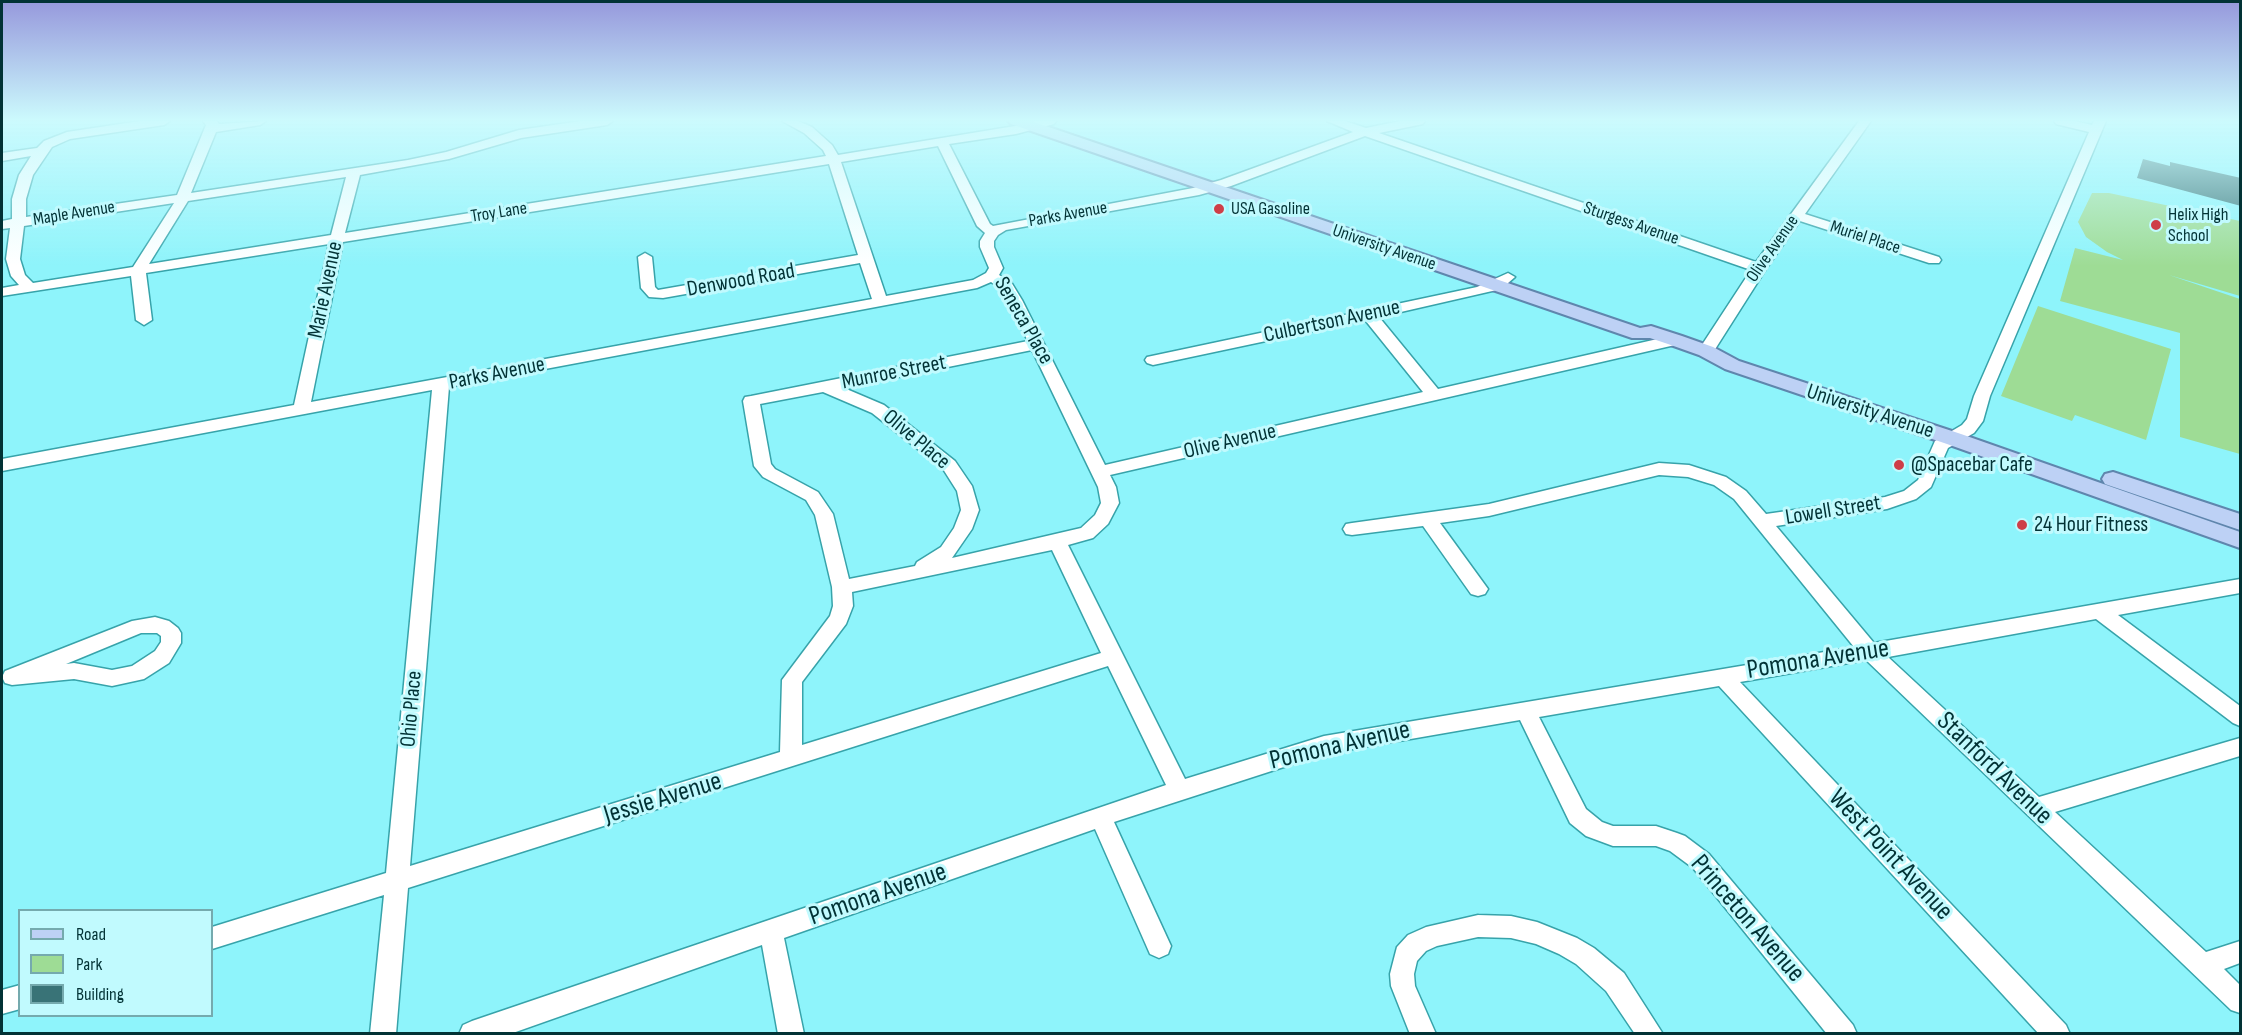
<!DOCTYPE html>
<html>
<head>
<meta charset="utf-8">
<style>
	body { margin:0 }
	#map { position:relative; width:2242px; height:1035px; overflow:hidden; background:#8ef4fb; font-family:"Sofia Sans Condensed",sans-serif }
	canvas { display:block }
	.frame { position:absolute; inset:0; border:3px solid #023235; pointer-events:none }
	.legend { position:absolute; left:18px; top:909px; width:195px; height:108px; box-sizing:border-box; background:#c1fafe; border:2px solid #75aaae; margin:0; padding:8px 10px; list-style:none; font-size:18px; color:#023235 }
	.legend li { display:flex; align-items:center; gap:12px; height:30px }
	.legend b { width:30px; border:2px solid #75aaae }
</style>
</head>
<body>
<div id="map">
<canvas width="2242" height="1035"></canvas>
<div class="frame"></div>
<ul class="legend">
<li><b style="height:8px;background:#bdd1f5"></b>Road</li>
<li><b style="height:16px;background:#9edc95"></b>Park</li>
<li><b style="height:16px;background:#397377"></b>Building</li>
</ul>
</div>
<script>
const ctx = document.querySelector('canvas').getContext('2d');
ctx.lineJoin = 'round';
function fill(path, color) { ctx.fillStyle = color; ctx.fill(path, 'evenodd'); }
const shape = rows => new Path2D(rows.map(r => 'M' + r).join(''));
function trace(path, color, width, dash) { ctx.strokeStyle = color; ctx.lineWidth = width; ctx.lineCap = dash ? 'butt' : 'round'; ctx.setLineDash(dash || []); ctx.stroke(path); }
function drawText(font, color, halo, rows, align = 'center') {
  ctx.font = font + ' "Sofia Sans Condensed",sans-serif'; ctx.lineWidth = 6; ctx.setLineDash([]); ctx.textBaseline = 'middle'; ctx.strokeStyle = halo; ctx.fillStyle = color; for (const [text, x, y, turn = 0] of rows) {
    ctx.save(); ctx.translate(x, y); ctx.rotate((+turn || 0) * Math.PI / 180); ctx.textAlign = isNaN(turn) ? turn : align; if (halo) ctx.strokeText(text, 0, 0); ctx.fillText(text, 0, 0); ctx.restore();
  }
}
fill(shape([
	[2092,193,2109,193,2240,221,2240,296,2169,275,2240,299,2240,454,2180,437,2180,333,2060,301,2075,248,2123,260,2107,252,2086,237,2078,222],
	[2038,306,2171,349,2146,440,2075,415,2072,421,2001,396]
]), '#9edc95');
fill(shape([
	[2143,159,2170,166,2170,162,2241,178,2241,206,2137,178]
]), '#397377');
const minor = shape([
	[140,121,170,121,164,125,70,139,52,147,33,175,26,199,26,217,177,195,206,125,203,121,217,121,219,124,266,121,260,125,216,132,191,193,408,160,446,152,519,130,581,121,613,121,607,125,521,138,449,159,360,175,345,233,826,156,823,150,804,133,782,121,798,121,812,127,832,145,838,155,1015,126,1035,121,1056,121,1054,124,1016,134,949,144,990,224,993,226,1193,188,1221,180,1353,132,1327,121,1345,121,1366,128,1400,121,1425,121,1423,124,1379,133,1756,262,1859,121,1871,121,1805,214,1939,257,1941,260,1939,263,1929,263,1800,221,1766,269,1712,354,1706,356,1698,351,1751,270,1365,136,1231,186,1199,195,1006,230,998,235,994,241,994,247,1003,268,999,275,1011,282,1022,300,1105,465,1423,392,1365,320,1153,365,1147,363,1145,360,1147,357,1477,287,1508,273,1515,277,1501,289,1379,317,1438,389,1675,335,1683,340,1675,345,1110,475,1116,487,1119,503,1108,524,1093,538,1068,545,1185,779,1324,736,1854,647,1734,499,1714,485,1688,477,1659,475,1489,516,1440,523,1488,589,1485,594,1478,596,1471,594,1423,526,1352,535,1346,534,1343,529,1346,524,1352,523,1489,504,1659,463,1689,465,1726,477,1746,491,1766,514,1885,497,1904,491,1918,480,1935,441,1962,425,1967,419,1974,396,2089,132,2056,124,2054,121,2075,121,2092,125,2094,121,2106,121,1990,396,1983,421,1974,433,1948,448,1931,487,1916,499,1887,509,1776,526,1874,643,2240,579,2240,593,2118,615,2240,706,2240,726,2233,723,2096,619,1888,657,2039,797,2240,738,2240,756,2055,812,2206,952,2240,941,2240,963,2224,969,2240,985,2240,1013,2231,1010,1866,660,1740,682,2066,1025,2070,1034,2039,1034,1719,686,1539,717,1586,809,1602,822,1613,826,1656,826,1677,833,1685,836,1709,854,1853,1025,1857,1034,1827,1034,1693,868,1670,851,1656,846,1613,846,1586,836,1570,823,1520,720,1324,754,1114,822,1171,946,1168,954,1159,958,1150,954,1095,829,784,938,804,1034,778,1034,762,945,510,1034,459,1034,463,1025,472,1021,1166,785,1108,666,408,888,396,1034,370,1034,384,895,212,949,212,927,386,873,432,390,2,471,2,459,294,405,329,244,146,273,152,320,144,325,136,320,131,276,2,296,2,288,19,285,11,276,6,259,10,228,2,229,2,221,12,219,12,199,19,175,31,156,2,161,2,153,37,148,44,141,67,132,140,121],
	[938,146,977,226,985,233,980,241,980,247,989,268,986,273,973,280,886,296,841,162,938,146],
	[829,164,858,255,658,290,655,287,652,257,645,253,638,257,641,288,649,297,663,298,860,263,872,299,311,402,343,242,829,164],
	[346,177,331,235,149,264,188,201,346,177],
	[174,203,133,267,33,283,25,275,20,259,24,226,174,203],
	[991,282,1000,288,1028,341,751,396,745,397,743,401,754,466,763,477,806,500,815,515,832,587,833,606,830,616,782,680,780,752,410,866,449,387,977,288,991,282],
	[1032,350,1098,487,1101,503,1095,515,1081,528,952,558,972,529,979,510,972,486,955,461,884,405,844,388,1032,350],
	[823,392,872,413,943,469,957,491,961,510,954,528,941,547,917,562,915,566,849,579,833,514,818,492,775,469,771,464,760,404,823,392],
	[1052,550,1101,653,802,745,802,682,846,624,853,606,852,592,1052,550],
	[155,617,169,621,178,628,181,633,181,643,169,663,144,679,112,686,74,679,12,685,5,683,2,677,5,671,132,621,155,617],
	[141,633,157,633,161,636,161,642,155,651,132,666,112,670,74,663,66,664,141,633],
	[1478,915,1511,916,1537,922,1577,938,1594,948,1624,973,1663,1034,1635,1034,1606,991,1576,964,1559,954,1536,944,1511,938,1478,937,1437,946,1426,951,1417,961,1414,974,1415,986,1436,1034,1410,1034,1391,986,1390,974,1397,947,1408,935,1426,927,1478,915],
	[20,985,20,1009,2,1014,2,990,20,985]
]);
const major = shape([
	[1008,121,1031,121,1640,328,1651,326,1682,336,1713,347,1739,361,1961,434,2240,532,2240,548,1947,444,1725,369,1699,355,1668,344,1650,338,1632,338,1011,124,1008,121],
	[2113,472,2240,514,2240,530,2105,484,2102,479,2105,474,2113,472]
]);
trace(minor, '#37a3aa', 3);
trace(major, '#5f86ad', 4);
fill(minor, '#fff');
fill(major, '#bdd1f5');
const sky = ctx.createLinearGradient(0, 0, 0, 266);
sky.addColorStop(0, '#9698dc');
sky.addColorStop(0.45, '#ccfafd');
sky.addColorStop(1, '#ccfafd00');
ctx.fillStyle = sky;
ctx.fillRect(0, 0, 2242, 266);
for (const [x, y, r, color] of [
	[1219,209,6,"#ce3e48"],
	[2156,225,6,"#ce3e48"],
	[1899,465,6,"#ce3e48"],
	[2022,525,6,"#ce3e48"]
]) { const dot = new Path2D(); dot.arc(x, y, r, 0, 2 * Math.PI); ctx.fillStyle = color; ctx.fill(dot); trace(dot, '#c1fafe', 2); }
drawText('18px', '#023235', '#c1fafe', [
	["USA Gasoline",1231,209],
	["Helix High",2168,215],
	["School",2168,236]
], 'left');
drawText('18px', '#023235', '#c1fafe', [
	["Troy Lane",499,213,-9],
	["Maple Avenue",74,214,-9],
	["Parks Avenue",1068,215,-10],
	["Sturgess Avenue",1631,224,19],
	["Muriel Place",1865,238,18],
	["University Avenue",1384,248,19],
	["Olive Avenue",1773,249,-55]
]);
drawText('22px', '#023235', '#c1fafe', [
	["Denwood Road",741,281,-10],
	["Marie Avenue",326,290,-78],
	["Seneca Place",1023,321,60],
	["Culbertson Avenue",1332,322,-12],
	["Munroe Street",894,373,-11],
	["Parks Avenue",497,374,-11],
	["University Avenue",1870,412,18],
	["Olive Place",916,440,40],
	["Olive Avenue",1230,442,-13],
	["Lowell Street",1833,511,-9],
	["Ohio Place",412,709,-85]
]);
drawText('22px', '#023235', '#c1fafe', [
	["@Spacebar Cafe",1911,465],
	["24 Hour Fitness",2034,525]
], 'left');
drawText('27px', '#023235', '#c1fafe', [
	["Pomona Avenue",1818,660,-9],
	["Pomona Avenue",1340,746,-13],
	["Stanford Avenue",1994,769,44],
	["Jessie Avenue",663,799,-17],
	["West Point Avenue",1890,855,47],
	["Pomona Avenue",878,895,-19],
	["Princeton Avenue",1747,919,49]
]);
</script>
</body>
</html>
